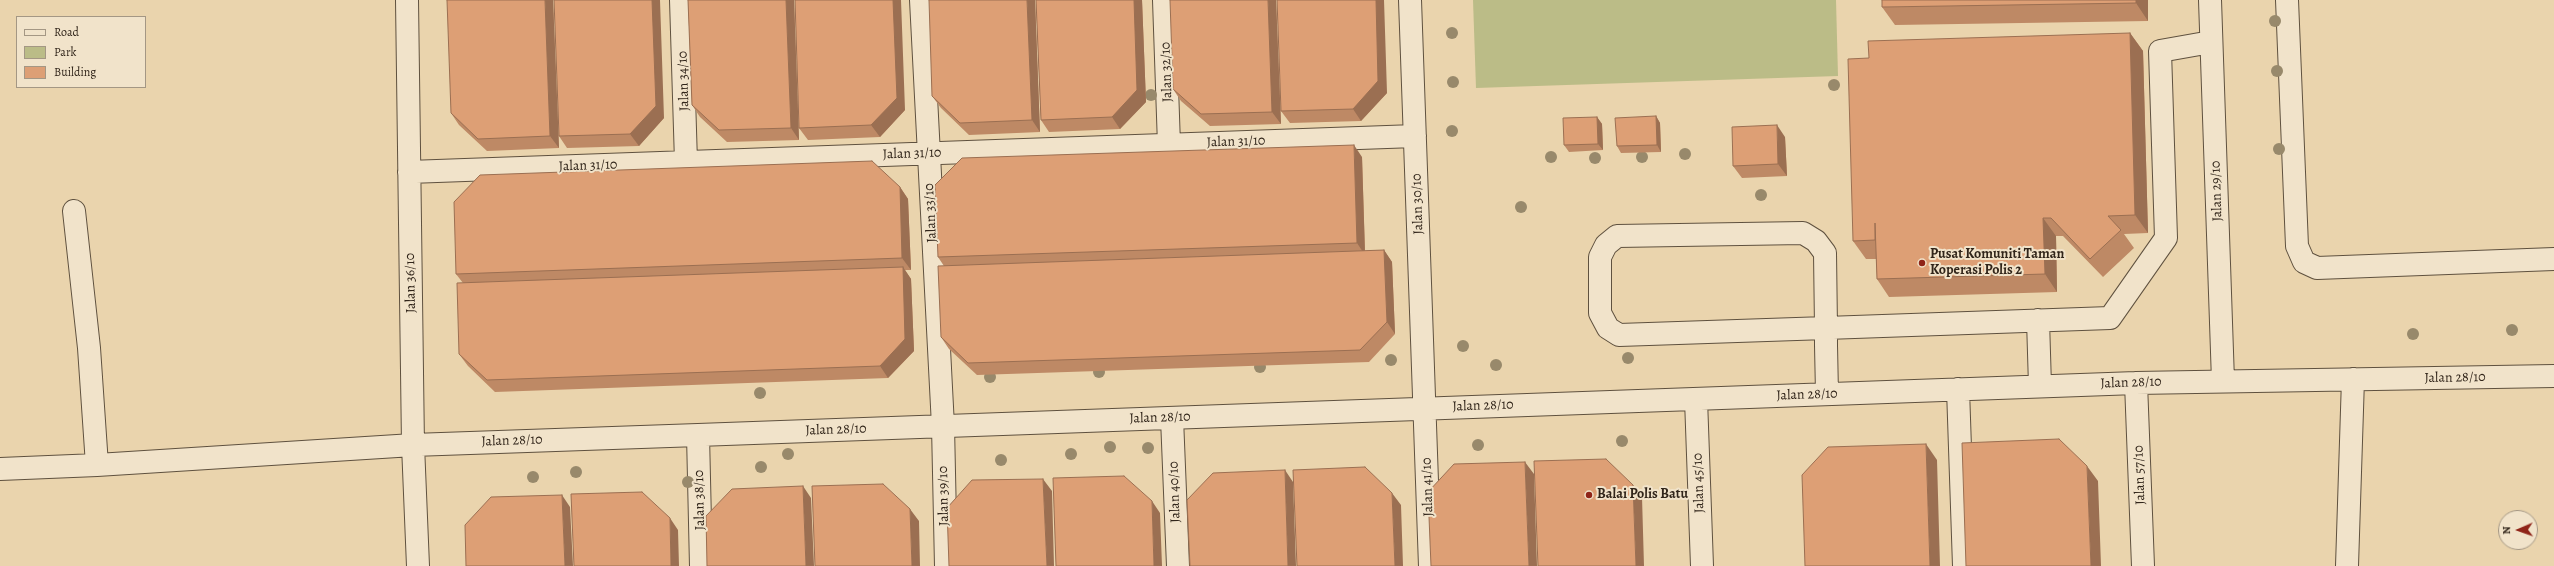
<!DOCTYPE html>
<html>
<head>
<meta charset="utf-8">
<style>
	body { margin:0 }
	#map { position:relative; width:2554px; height:566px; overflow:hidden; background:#ead4ad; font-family:Alegreya,serif }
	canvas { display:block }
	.legend { position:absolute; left:16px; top:16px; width:130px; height:72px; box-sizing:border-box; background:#f1e3ca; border:1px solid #a49784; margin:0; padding:5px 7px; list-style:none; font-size:12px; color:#31251a }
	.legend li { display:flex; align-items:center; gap:8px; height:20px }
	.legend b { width:20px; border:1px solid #a49784 }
	.north { position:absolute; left:2498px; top:510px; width:40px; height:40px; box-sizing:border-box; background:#f1e3ca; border:1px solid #a49784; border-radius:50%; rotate:268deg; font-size:11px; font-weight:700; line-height:16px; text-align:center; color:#31251a }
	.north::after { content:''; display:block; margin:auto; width:14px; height:18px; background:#8f2418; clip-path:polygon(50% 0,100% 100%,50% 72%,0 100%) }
</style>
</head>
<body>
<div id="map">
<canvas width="2554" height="566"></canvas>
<ul class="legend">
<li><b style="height:5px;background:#f1e3ca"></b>Road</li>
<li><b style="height:11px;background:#bbbc87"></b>Park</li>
<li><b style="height:11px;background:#dd9f75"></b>Building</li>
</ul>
<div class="north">N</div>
</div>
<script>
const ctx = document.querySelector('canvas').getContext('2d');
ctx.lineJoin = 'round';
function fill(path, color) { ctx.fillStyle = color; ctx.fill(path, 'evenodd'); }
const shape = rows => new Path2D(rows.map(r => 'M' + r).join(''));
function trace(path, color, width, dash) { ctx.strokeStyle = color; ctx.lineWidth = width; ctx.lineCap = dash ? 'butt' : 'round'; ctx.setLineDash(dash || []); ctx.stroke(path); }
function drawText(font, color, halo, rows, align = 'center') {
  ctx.font = font + ' Alegreya,serif'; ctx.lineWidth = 4; ctx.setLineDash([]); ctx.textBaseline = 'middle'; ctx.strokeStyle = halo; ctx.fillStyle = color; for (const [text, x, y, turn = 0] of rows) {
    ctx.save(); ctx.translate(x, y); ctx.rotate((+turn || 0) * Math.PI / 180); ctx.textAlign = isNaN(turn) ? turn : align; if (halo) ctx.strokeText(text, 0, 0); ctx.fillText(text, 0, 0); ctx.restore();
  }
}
fill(shape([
	[1473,0,1836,0,1838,76,1476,88]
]), '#bbbc87');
const minor = shape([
	[407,0,413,445,418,566],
	[681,0,686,162],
	[921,0,943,426,946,566],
	[1164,0,1169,145],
	[1410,0,1430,566],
	[2210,0,2223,381],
	[2287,0,2297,246,2304,262,2317,268,2554,259],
	[409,172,1415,136],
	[74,211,89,348,97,465],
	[2038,320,2040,386],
	[2136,383,2143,566],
	[1958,389,1964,566],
	[1827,394,1826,345,1826,328,1825,253,1816,241,1803,233,1617,236,1606,245,1600,257,1600,313,1608,328,1619,335,1826,328,2110,318,2166,238,2160,51,2211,42],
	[1696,399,1702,566],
	[1172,418,1178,566],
	[698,435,701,566],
	[0,469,97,465,413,445,698,435,2136,383,2554,376],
	[2347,566,2353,379]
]);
trace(minor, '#5f513f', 24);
trace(minor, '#f1e3ca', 22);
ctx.fillStyle = '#98896b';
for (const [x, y] of [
	[2275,21],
	[1452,33],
	[2277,71],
	[1453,82],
	[1834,85],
	[1151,95],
	[1452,131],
	[2279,149],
	[1685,154],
	[1551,157],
	[1642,157],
	[1595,158],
	[1761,195],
	[1521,207],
	[2512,330],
	[2413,334],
	[1463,346],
	[1628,358],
	[1391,360],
	[1496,365],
	[1260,367],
	[1099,372],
	[990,377],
	[760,393],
	[1622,441],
	[1478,445],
	[1110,447],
	[1148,448],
	[788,454],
	[1071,454],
	[1001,460],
	[761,467],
	[576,472],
	[533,477],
	[688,482]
]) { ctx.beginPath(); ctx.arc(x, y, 6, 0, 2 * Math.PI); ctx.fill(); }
fill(shape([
	[553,0,559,148,487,151,459,125,451,113],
	[688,0,794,0,799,140,727,142,700,117,692,105],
	[1035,0,1040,132,969,135,941,108,932,96],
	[1036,0,1142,0,1146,102,1120,129,1049,132,1041,120],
	[1276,0,1281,124,1210,126,1181,101,1173,89],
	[2148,0,2148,21,1895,25,1882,7],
	[2130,33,2143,51,2148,233,2124,234,2134,248,2103,277,2063,236,2056,236,2057,292,1889,297,1877,279,1876,259,1866,259,1853,241],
	[1387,93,1361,121,1290,123,1281,111],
	[905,110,880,137,808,140,799,128],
	[1656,116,1660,123,1661,152,1621,153,1617,146],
	[1597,117,1602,124,1603,150,1569,152,1564,145],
	[664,118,639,146,567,148,559,136],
	[1785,137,1787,176,1742,178,1733,166],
	[1362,157,1365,251,1384,250,1392,262,1395,334,1369,362,977,375,949,349,941,337,944,266,938,257],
	[900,187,908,199,911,270,905,270,911,279,914,351,888,378,495,392,468,366,459,354,463,283,456,274]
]), '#be8965');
fill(shape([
	[545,0,553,0,559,148,550,136],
	[652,0,660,0,664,118,639,146,630,134],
	[786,0,794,0,799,140,791,128],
	[893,0,901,0,905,110,880,137,871,125],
	[1027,0,1035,0,1040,132,1032,120],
	[1134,0,1142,0,1146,102,1120,129,1112,117],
	[1268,0,1276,0,1281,124,1272,112],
	[1376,0,1384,0,1387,93,1361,121,1353,109],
	[2136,0,2148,0,2148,21,2136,3],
	[2130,33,2143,51,2148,233,2135,215],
	[1656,116,1660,123,1661,152,1657,145],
	[1597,117,1602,124,1603,150,1598,144],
	[1777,125,1785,137,1787,176,1778,164],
	[1354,145,1362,157,1365,255,1357,243],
	[900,187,908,199,911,270,902,258],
	[2043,218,2056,236,2057,292,2045,274],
	[1384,250,1392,262,1395,334,1387,322],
	[903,267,911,279,914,351,888,378,880,366],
	[1926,444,1937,460,1940,566,1930,566],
	[1525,462,1534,474,1537,566,1529,566],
	[2087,466,2098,481,2101,566,2091,566],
	[1285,470,1293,482,1296,566,1288,566],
	[1043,479,1052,491,1054,566,1047,566],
	[1633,485,1642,497,1644,566,1636,566],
	[803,486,811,498,814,566,806,566],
	[1392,493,1401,505,1403,566,1395,566],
	[562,495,570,507,573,566,565,566],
	[1152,501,1160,513,1162,566,1154,566],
	[910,509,919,521,920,566,912,566],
	[670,518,678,530,679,566,671,566]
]), '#9b6f52');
const building = shape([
	[447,0,545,0,550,136,478,139,451,113,447,0],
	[554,0,652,0,656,106,630,134,559,136,554,0],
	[688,0,786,0,791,128,719,130,692,105,688,0],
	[795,0,893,0,897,98,871,125,799,128,795,0],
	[929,0,1027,0,1032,120,960,123,932,96,929,0],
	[1036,0,1134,0,1137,90,1112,117,1041,120,1036,0],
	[1170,0,1268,0,1272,112,1201,114,1173,89,1170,0],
	[1277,0,1376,0,1378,81,1353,109,1281,111,1277,0],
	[1882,0,2136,0,2136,3,1882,7,1882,0],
	[2130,33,2135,215,2108,216,2121,230,2090,259,2051,218,2043,218,2045,274,1877,279,1875,223,1875,240,1853,241,1848,59,1869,58,1868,41,2130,33],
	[1656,116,1657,145,1617,146,1615,118,1656,116],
	[1597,117,1598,144,1564,145,1563,118,1597,117],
	[1777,125,1778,164,1733,166,1732,127,1777,125],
	[1354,145,1357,243,938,257,935,185,962,158,1354,145],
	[872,161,900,187,902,258,456,274,454,202,480,175,872,161],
	[1384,250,1387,322,1360,350,968,363,941,337,938,266,1384,250],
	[903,267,905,339,880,366,487,380,459,354,457,283,903,267],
	[2059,439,2087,466,2091,566,1966,566,1962,443,2059,439],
	[1926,444,1930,566,1805,566,1802,475,1828,447,1926,444],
	[1606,459,1633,485,1636,566,1538,566,1534,461,1606,459],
	[1525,462,1529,566,1431,566,1428,492,1454,464,1525,462],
	[1365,467,1392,493,1395,566,1297,566,1293,470,1365,467],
	[1285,470,1288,566,1190,566,1187,500,1213,473,1285,470],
	[1124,476,1152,501,1154,566,1056,566,1053,478,1124,476],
	[1043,479,1047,566,949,566,947,508,972,480,1043,479],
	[883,484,910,509,912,566,815,566,812,486,883,484],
	[803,486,806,566,707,566,706,516,732,489,803,486],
	[642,492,670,518,671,566,574,566,571,494,642,492],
	[562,495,565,566,466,566,465,525,491,497,562,495]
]);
fill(building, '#dd9f75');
trace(building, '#9b6f52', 1);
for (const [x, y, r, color] of [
	[1922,263,4,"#8f2418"],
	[1589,495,4,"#8f2418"]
]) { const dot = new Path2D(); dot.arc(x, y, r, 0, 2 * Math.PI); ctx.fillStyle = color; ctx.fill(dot); trace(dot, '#f1e3ca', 1.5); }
drawText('14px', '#31251a', '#f1e3ca', [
	["Jalan 32/10",1167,72,-92],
	["Jalan 34/10",684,81,-92],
	["Jalan 31/10",1236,142,-2],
	["Jalan 31/10",912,154,-2],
	["Jalan 31/10",588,166,-2],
	["Jalan 29/10",2217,191,-92],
	["Jalan 30/10",1418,204,-92],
	["Jalan 33/10",931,213,-93],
	["Jalan 36/10",411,283,-91],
	["Jalan 28/10",2455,378,-1],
	["Jalan 28/10",2131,383,-2],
	["Jalan 28/10",1807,395,-2],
	["Jalan 28/10",1483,406,-2],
	["Jalan 28/10",1160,418,-2],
	["Jalan 28/10",836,430,-2],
	["Jalan 28/10",512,441,-2],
	["Jalan 57/10",2140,475,-92],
	["Jalan 45/10",1699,483,-92],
	["Jalan 41/10",1428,487,-92],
	["Jalan 40/10",1175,492,-92],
	["Jalan 39/10",944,496,-91],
	["Jalan 38/10",700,500,-91]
]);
drawText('bold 14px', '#31251a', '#f1e3ca', [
	["Pusat Komuniti Taman",1930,255],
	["Koperasi Polis 2",1930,271],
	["Balai Polis Batu",1597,495]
], 'left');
</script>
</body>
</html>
